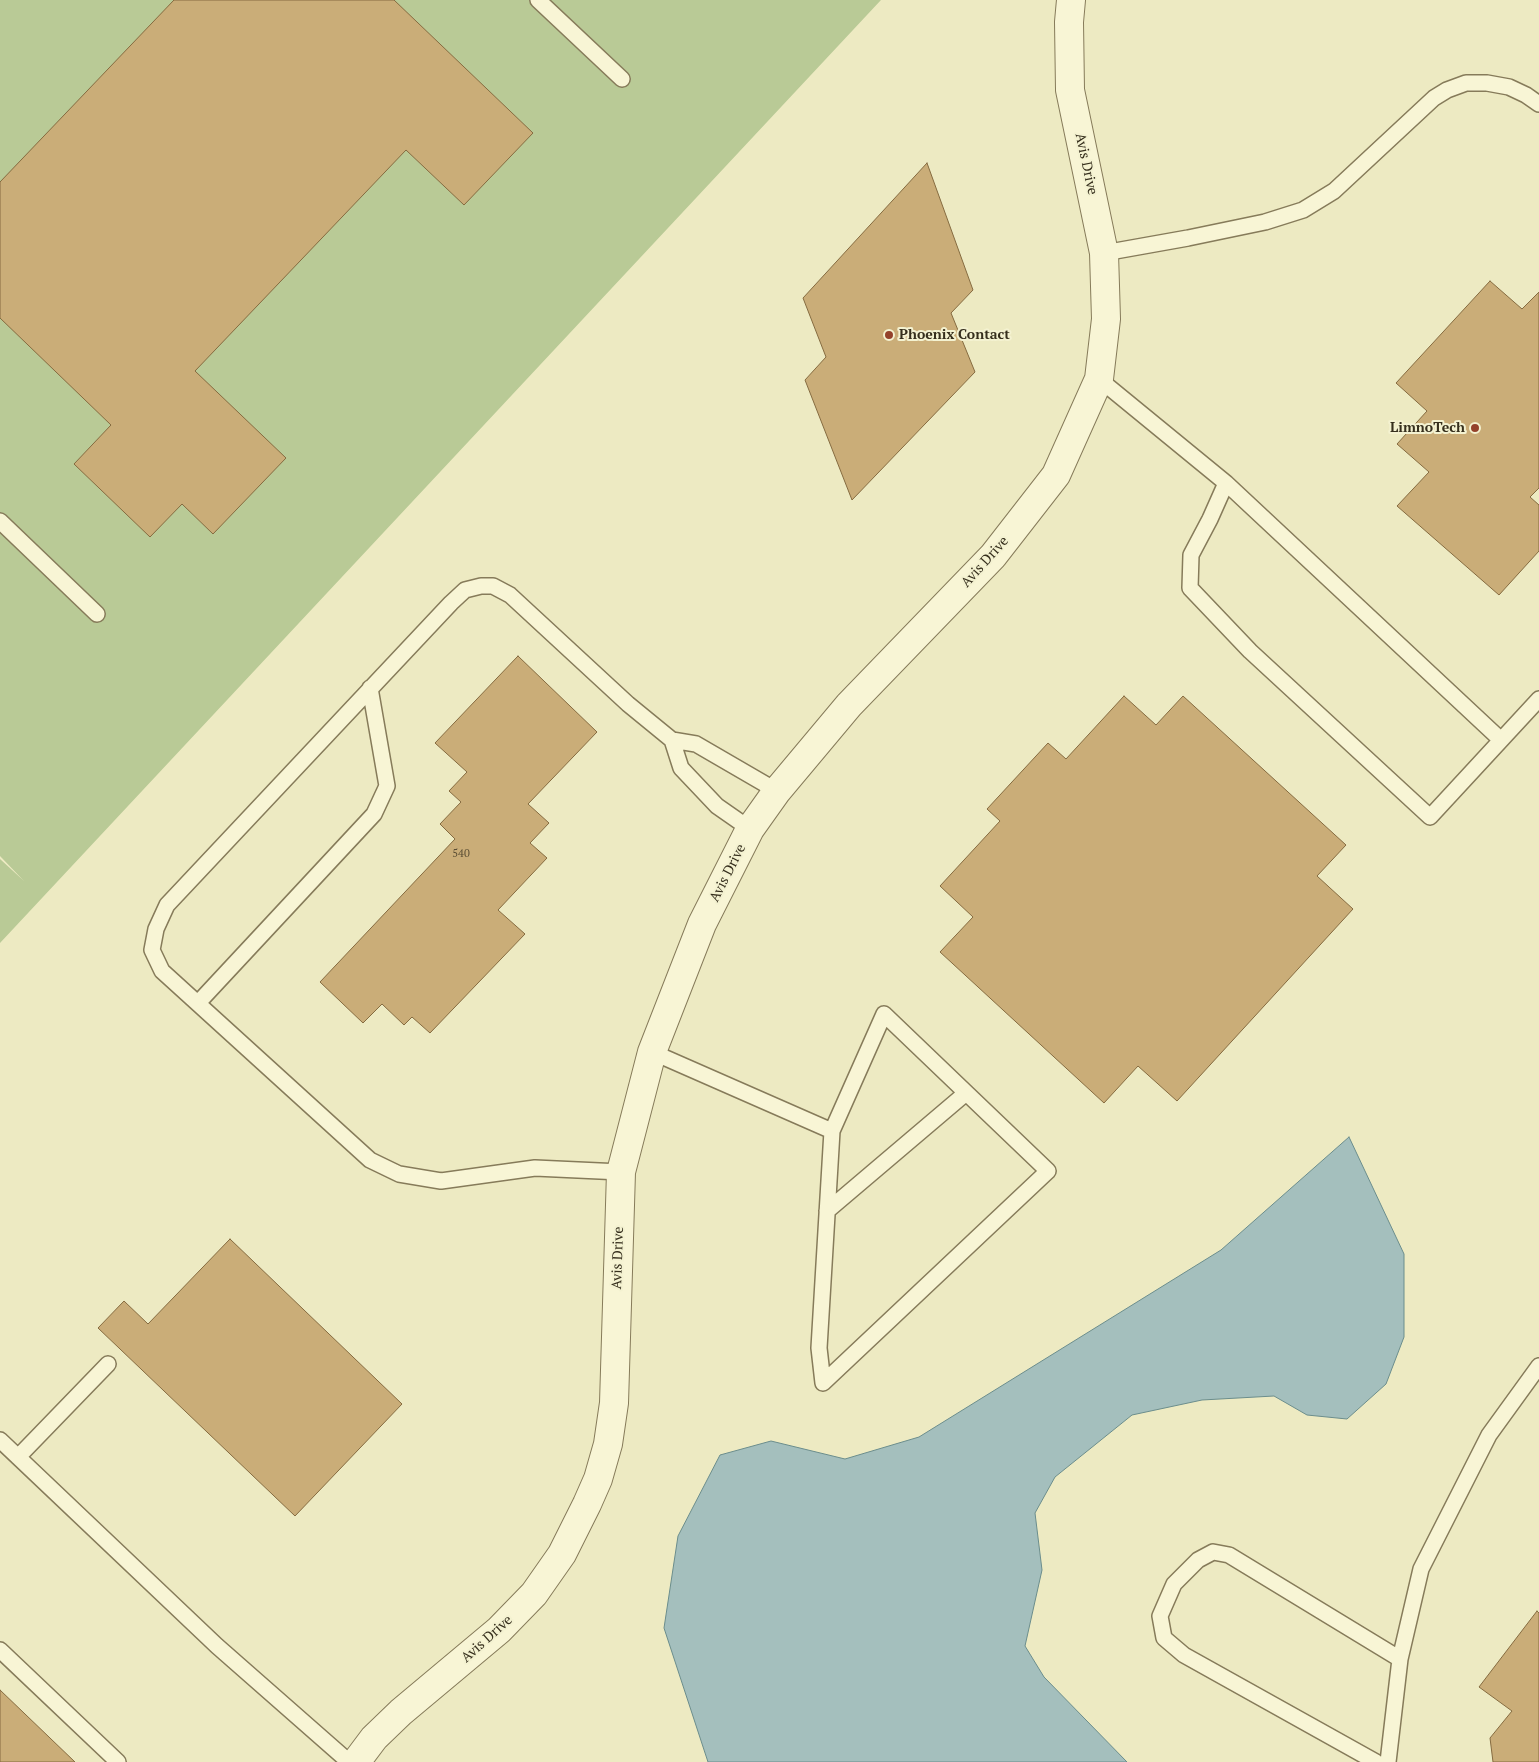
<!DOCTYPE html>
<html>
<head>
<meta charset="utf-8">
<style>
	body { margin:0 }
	canvas { display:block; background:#edeac2 }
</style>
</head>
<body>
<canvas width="1539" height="1762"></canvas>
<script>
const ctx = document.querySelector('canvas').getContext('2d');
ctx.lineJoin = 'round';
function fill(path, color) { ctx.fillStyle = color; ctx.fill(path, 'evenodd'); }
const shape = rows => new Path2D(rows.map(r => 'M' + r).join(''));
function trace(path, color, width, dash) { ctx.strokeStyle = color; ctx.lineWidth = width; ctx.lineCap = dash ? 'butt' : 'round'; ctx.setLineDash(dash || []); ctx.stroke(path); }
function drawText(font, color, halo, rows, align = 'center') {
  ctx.font = font + ' "PT Serif",serif'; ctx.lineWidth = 4; ctx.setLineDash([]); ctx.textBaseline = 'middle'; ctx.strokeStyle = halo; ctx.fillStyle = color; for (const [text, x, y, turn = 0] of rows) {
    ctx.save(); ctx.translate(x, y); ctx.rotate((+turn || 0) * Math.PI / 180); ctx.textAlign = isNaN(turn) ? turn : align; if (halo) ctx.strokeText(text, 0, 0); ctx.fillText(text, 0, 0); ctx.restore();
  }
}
fill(shape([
	[0,0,881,0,0,943,0,859,24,881,0,856]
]), '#b9ca96');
const water = shape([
	[1349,1137,1404,1254,1404,1337,1386,1384,1347,1419,1307,1415,1274,1396,1202,1400,1132,1415,1055,1477,1035,1513,1042,1570,1025,1646,1044,1677,1127,1762,708,1762,664,1628,678,1536,720,1455,771,1441,845,1459,919,1437,1221,1250,1349,1137]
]);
fill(water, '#a4bfbd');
trace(water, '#6b8d8c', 1);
const building = shape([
	[174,0,394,0,533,133,464,205,406,150,195,371,286,458,213,534,182,504,150,537,74,464,111,425,0,318,0,182,174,0],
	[927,163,973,290,951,313,975,372,852,500,805,380,826,357,803,298,927,163],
	[1490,281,1522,309,1539,292,1539,488,1530,497,1539,505,1539,551,1499,595,1397,506,1429,472,1397,444,1427,411,1396,383,1490,281],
	[518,656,597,732,528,804,549,823,530,843,547,858,498,910,525,934,430,1033,412,1017,404,1025,382,1004,363,1023,320,982,455,839,440,824,461,802,449,791,467,772,435,743,518,656],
	[1124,696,1156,725,1183,696,1346,845,1317,876,1353,909,1177,1101,1138,1066,1104,1103,940,952,973,917,940,886,1000,821,987,809,1048,743,1066,759,1124,696],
	[230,1239,402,1404,295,1516,98,1328,124,1301,148,1324,230,1239],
	[1537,1611,1539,1613,1539,1762,1493,1762,1490,1738,1512,1711,1479,1687,1537,1611],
	[0,1690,75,1762,0,1762,0,1690]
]);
fill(building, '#caad78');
trace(building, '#856b40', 1);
const lane = shape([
	[538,0,622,79],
	[1104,253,1188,238,1265,222,1303,210,1334,191,1434,98,1447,90,1466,83,1487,83,1509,87,1526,95,1539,104],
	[1099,379,1226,483,1210,519,1191,555,1190,588,1250,651,1430,817,1539,699],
	[1226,483,1501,740],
	[0,521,97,614],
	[672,740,681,768,717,806,750,829],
	[198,1003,374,814,387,786,370,688],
	[884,1014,1048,1171,823,1383,819,1348,832,1131,884,1014],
	[652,1052,832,1131],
	[621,1172,535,1168,441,1181,399,1174,370,1160,162,971,152,950,156,929,167,905,451,603,465,590,481,586,493,586,510,595,628,704,672,740,696,744,777,791],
	[827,1211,966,1093],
	[0,1440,217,1646,349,1762],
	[18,1457,108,1364],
	[0,1650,118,1762],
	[1376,1762,1184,1655,1164,1638,1160,1616,1174,1584,1198,1560,1213,1552,1229,1555,1400,1659],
	[1388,1762,1400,1659,1421,1569,1489,1435,1539,1366]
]);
const street = shape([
	[356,1762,374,1738,401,1712,499,1630,534,1594,562,1554,587,1504,598,1479,608,1444,614,1403,621,1172,652,1052,702,924,750,829,777,791,849,705,993,556,1056,475,1099,379,1106,319,1104,253,1070,90,1069,22,1071,0]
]);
trace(lane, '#867b5a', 18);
trace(street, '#867b5a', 30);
trace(lane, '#f8f5d5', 15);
trace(street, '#f8f5d5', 28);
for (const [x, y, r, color] of [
	[889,335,5,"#94422b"],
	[1475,428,5,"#94422b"]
]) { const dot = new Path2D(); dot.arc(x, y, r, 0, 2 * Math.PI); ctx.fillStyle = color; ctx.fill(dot); trace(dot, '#f4f2d1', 2); }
drawText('11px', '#5b4e34', null, [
	["540",461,854]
]);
drawText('14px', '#362f1d', '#f4f2d1', [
	["Avis Drive",1086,164,78],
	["Avis Drive",985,562,-48],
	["Avis Drive",728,873,-63],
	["Avis Drive",618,1258,-88],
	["Avis Drive",487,1639,-42]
]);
drawText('bold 14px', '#362f1d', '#f4f2d1', [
	["Phoenix Contact",899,335],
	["LimnoTech",1465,428,"right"]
], 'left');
</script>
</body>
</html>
